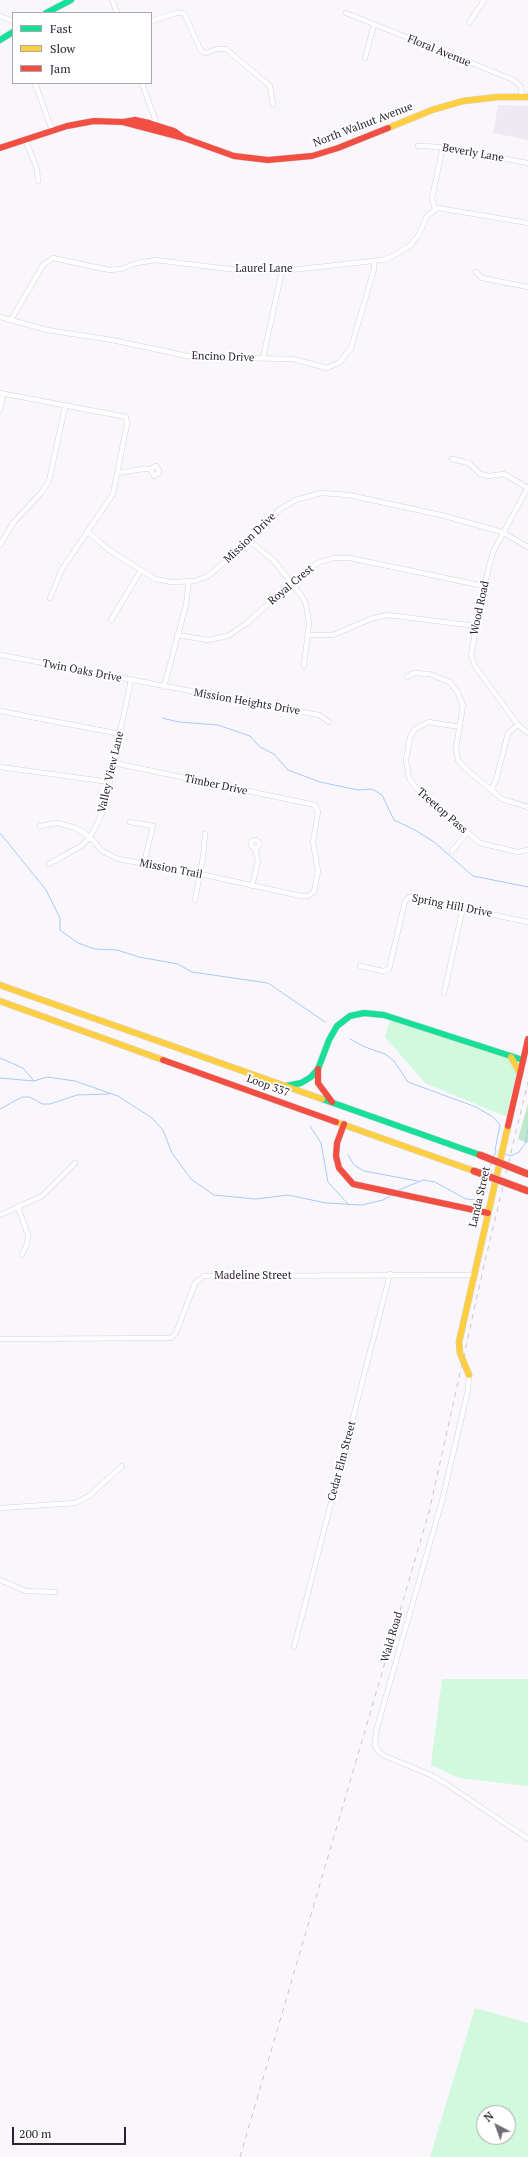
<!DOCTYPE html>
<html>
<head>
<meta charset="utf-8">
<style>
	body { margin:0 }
	#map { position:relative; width:528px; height:2157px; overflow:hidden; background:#f9f7fb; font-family:"PT Serif",serif }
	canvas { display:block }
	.legend { position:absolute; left:12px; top:12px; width:140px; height:72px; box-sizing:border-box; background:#fff; border:1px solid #aaa7ab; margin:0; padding:5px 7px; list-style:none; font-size:12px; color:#2a222e }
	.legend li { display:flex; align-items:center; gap:8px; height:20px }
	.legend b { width:20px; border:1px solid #aaa7ab }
	.north { position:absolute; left:476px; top:2105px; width:40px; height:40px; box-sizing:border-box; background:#fff; border:1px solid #aaa7ab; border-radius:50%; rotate:319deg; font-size:11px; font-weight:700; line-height:16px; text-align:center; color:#2a222e }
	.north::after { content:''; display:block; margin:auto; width:14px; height:18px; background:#726d76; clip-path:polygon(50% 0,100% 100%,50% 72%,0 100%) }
	.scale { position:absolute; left:12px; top:2127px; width:114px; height:18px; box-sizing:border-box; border:2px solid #2a222e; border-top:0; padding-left:5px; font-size:12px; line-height:14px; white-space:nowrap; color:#2a222e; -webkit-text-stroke:3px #fff; paint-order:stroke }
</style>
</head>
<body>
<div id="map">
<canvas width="528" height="2157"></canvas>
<ul class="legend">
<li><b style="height:5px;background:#16e098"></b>Fast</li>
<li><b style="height:5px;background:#ffcf43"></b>Slow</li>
<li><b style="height:5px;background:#f24e42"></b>Jam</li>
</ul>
<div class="north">N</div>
<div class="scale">200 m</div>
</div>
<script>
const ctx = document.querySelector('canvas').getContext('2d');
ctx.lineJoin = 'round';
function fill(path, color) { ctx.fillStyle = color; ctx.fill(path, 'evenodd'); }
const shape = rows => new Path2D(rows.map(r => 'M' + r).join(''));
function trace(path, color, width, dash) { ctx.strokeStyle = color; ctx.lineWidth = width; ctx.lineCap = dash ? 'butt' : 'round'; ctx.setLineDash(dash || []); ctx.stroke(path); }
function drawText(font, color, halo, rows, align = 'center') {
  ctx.font = font + ' "PT Serif",serif'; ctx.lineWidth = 3.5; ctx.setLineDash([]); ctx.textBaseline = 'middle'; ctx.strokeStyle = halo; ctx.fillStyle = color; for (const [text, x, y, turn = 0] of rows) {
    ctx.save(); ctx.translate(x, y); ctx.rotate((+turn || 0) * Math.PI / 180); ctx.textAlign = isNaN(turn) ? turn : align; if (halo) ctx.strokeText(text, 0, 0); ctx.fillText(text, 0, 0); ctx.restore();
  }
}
fill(shape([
	[498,105,528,106,528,140,493,133]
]), '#efe9f4');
fill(shape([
	[390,1020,512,1060,517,1069,507,1117,425,1083,385,1037],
	[442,1679,528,1679,528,1786,459,1778,431,1765],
	[475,2008,528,2023,528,2157,430,2157],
	[484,2113,508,2113,508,2137,484,2137]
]), '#d1f9de');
fill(shape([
	[528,1104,528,1143,518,1139]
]), '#bee8cc');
trace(shape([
	[162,718,179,722,218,725,250,736,260,747,274,754,288,770,320,782,358,790,372,789,382,795,394,820,415,830,434,842,473,876,528,887],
	[0,833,46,890,60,918,60,930,78,943,95,949,117,950,139,957,178,964,192,972,268,983,325,1022],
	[350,1039,365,1047,385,1054,394,1061,408,1082,476,1107,493,1117,500,1125,495,1150,496,1152,493,1157],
	[0,1058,23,1068,34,1081],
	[0,1078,34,1081,47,1077,75,1081,118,1096,152,1118,163,1130,172,1153,191,1179,214,1195,256,1199,288,1195,326,1203,362,1205,383,1200,392,1195],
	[0,1109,22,1097,30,1097,42,1104,50,1104,77,1095,109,1094],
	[310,1126,321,1143,328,1182,349,1205],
	[505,1154,511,1156,519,1152,525,1144,528,1129],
	[348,1155,354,1165,364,1171,418,1181],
	[489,1173,491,1162],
	[399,1190,423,1180,435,1182,466,1199,477,1200,484,1194,487,1180]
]), '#a9c9f8', 1);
const street = shape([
	[112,0,117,13],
	[346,13,514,80,521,87,522,97],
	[0,16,13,21],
	[151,21,176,13,184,13,201,51,206,53,217,49,226,49,270,86,273,105],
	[469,23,484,0],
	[365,58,374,25],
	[35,83,52,130],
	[142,83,155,119,154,124],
	[25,139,37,169,38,181],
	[418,146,443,147,528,163],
	[435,209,432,198,443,147],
	[476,272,482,278,528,287],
	[0,317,47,330,112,340,192,357,293,359,327,368,340,362,351,348,374,269,374,261],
	[11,320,43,265,53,258,109,270,121,269,137,263,155,260,238,270,282,271,382,260,391,257,411,245,419,234,427,216,438,208,528,223],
	[263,358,282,271],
	[0,393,126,417,127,424,113,494,62,569,50,598],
	[0,409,3,394],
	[452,459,469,463,480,474,489,476,504,474,528,488],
	[118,473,143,469,150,469,154,476,159,473,159,470,156,466,150,469],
	[528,487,493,552,484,586,471,655,475,666,518,725,528,733],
	[87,531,109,550,155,579,171,582,195,581,208,576,250,541,280,509,296,500,321,493,349,495,445,516,502,532,528,547],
	[250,541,274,561,301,595,306,604,309,624,304,665],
	[0,545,13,523,41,493,49,481,65,407],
	[111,620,141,570],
	[177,635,208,640,228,636,247,623,305,571,320,562,334,558,350,558,484,586],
	[308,635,333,635,373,618,388,615,476,626],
	[0,655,319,715,329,722],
	[407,677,414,673,429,674,450,682,458,693,463,706,456,748,458,760,466,769,502,799,528,807],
	[164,687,186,605,189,581],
	[0,711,120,734],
	[460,727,429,722,415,729,410,737,406,760,409,778,416,788,480,843,517,852,528,850],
	[0,767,110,782],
	[491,790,496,780,508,733,518,725],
	[130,822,153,826,144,863],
	[40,826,57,823,76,828,90,837,101,850,118,859,200,874,301,896,308,896,314,892,318,871,313,842,318,812,315,805,114,763],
	'251 844a4 4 0 1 1 8 0a4 4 0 1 1-8 0Z',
	[452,851,467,833],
	[49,864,81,846,90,837,98,822,104,808,131,680],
	[252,886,258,861,255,849],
	[195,900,203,857,205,834],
	[360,966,383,971,389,969,405,901,409,897,528,922],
	[444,993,463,907],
	[18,1207,28,1235,27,1244,22,1255],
	[0,1215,42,1196,75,1163],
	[0,1339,171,1338,176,1333,195,1283,204,1276,474,1275],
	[469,1375,468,1390,442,1501,376,1731,375,1746,379,1752,385,1756,431,1775,445,1783,528,1839],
	[0,1508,75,1503,89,1496,122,1466],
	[0,1580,26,1591,55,1592],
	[294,1647,390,1274]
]);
const fast = shape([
	[46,13,71,0],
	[0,40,13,32],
	[286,1086,301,1083,311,1077,318,1069,329,1040,337,1026,350,1016,364,1013,384,1015,523,1060],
	[322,1099,480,1155]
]);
const slow = shape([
	[388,128,432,110,463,101,498,97,528,97],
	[0,985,322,1099],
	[0,1001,163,1060],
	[511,1057,520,1073],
	[336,1122,474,1171],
	[469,1375,460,1353,459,1342,508,1126]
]);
const jam = shape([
	[123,122,135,120,149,123,174,131,184,138,234,156,268,160,312,156,338,148,388,128],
	[0,148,67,126,94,121,123,122,184,138],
	[163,1060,336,1122],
	[318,1069,318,1083,332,1102],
	[344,1124,337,1143,336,1156,339,1168,353,1184,488,1213],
	[508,1126,528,1039]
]);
trace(street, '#d7d2da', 5.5);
trace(fast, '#d7d2da', 7);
trace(slow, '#d7d2da', 7);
trace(jam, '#d7d2da', 7);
trace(street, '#fefefe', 4.5);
trace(fast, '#16e098', 6);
trace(slow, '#ffcf43', 6);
trace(jam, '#f24e42', 6);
trace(shape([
	[240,2157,429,1512,485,1261,528,1082]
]), '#c7c6c7', 1, [5, 5]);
const jamBridge = shape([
	[480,1155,528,1174],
	[474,1171,528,1191]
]);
trace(jamBridge, '#d7d2da', 8, []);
trace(jamBridge, '#f24e42', 7);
drawText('11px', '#2a222e', '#fff', [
	["Floral Avenue",439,51,22],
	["North Walnut Avenue",363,125,-21],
	["Beverly Lane",473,153,10],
	["Laurel Lane",264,269],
	["Encino Drive",223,357,2],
	["Mission Drive",250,538,-44],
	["Royal Crest",291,585,-40],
	["Wood Road",480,608,-78],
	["Twin Oaks Drive",82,671,11],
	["Mission Heights Drive",247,702,10],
	["Valley View Lane",111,772,-77],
	["Timber Drive",216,785,12],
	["Treetop Pass",442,811,41],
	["Mission Trail",171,869,11],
	["Spring Hill Drive",452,906,11],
	["Loop 337",268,1086,20],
	["Landa Street",480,1197,-77],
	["Madeline Street",253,1276],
	["Cedar Elm Street",342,1461,-75],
	["Wald Road",392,1637,-74]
]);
</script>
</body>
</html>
